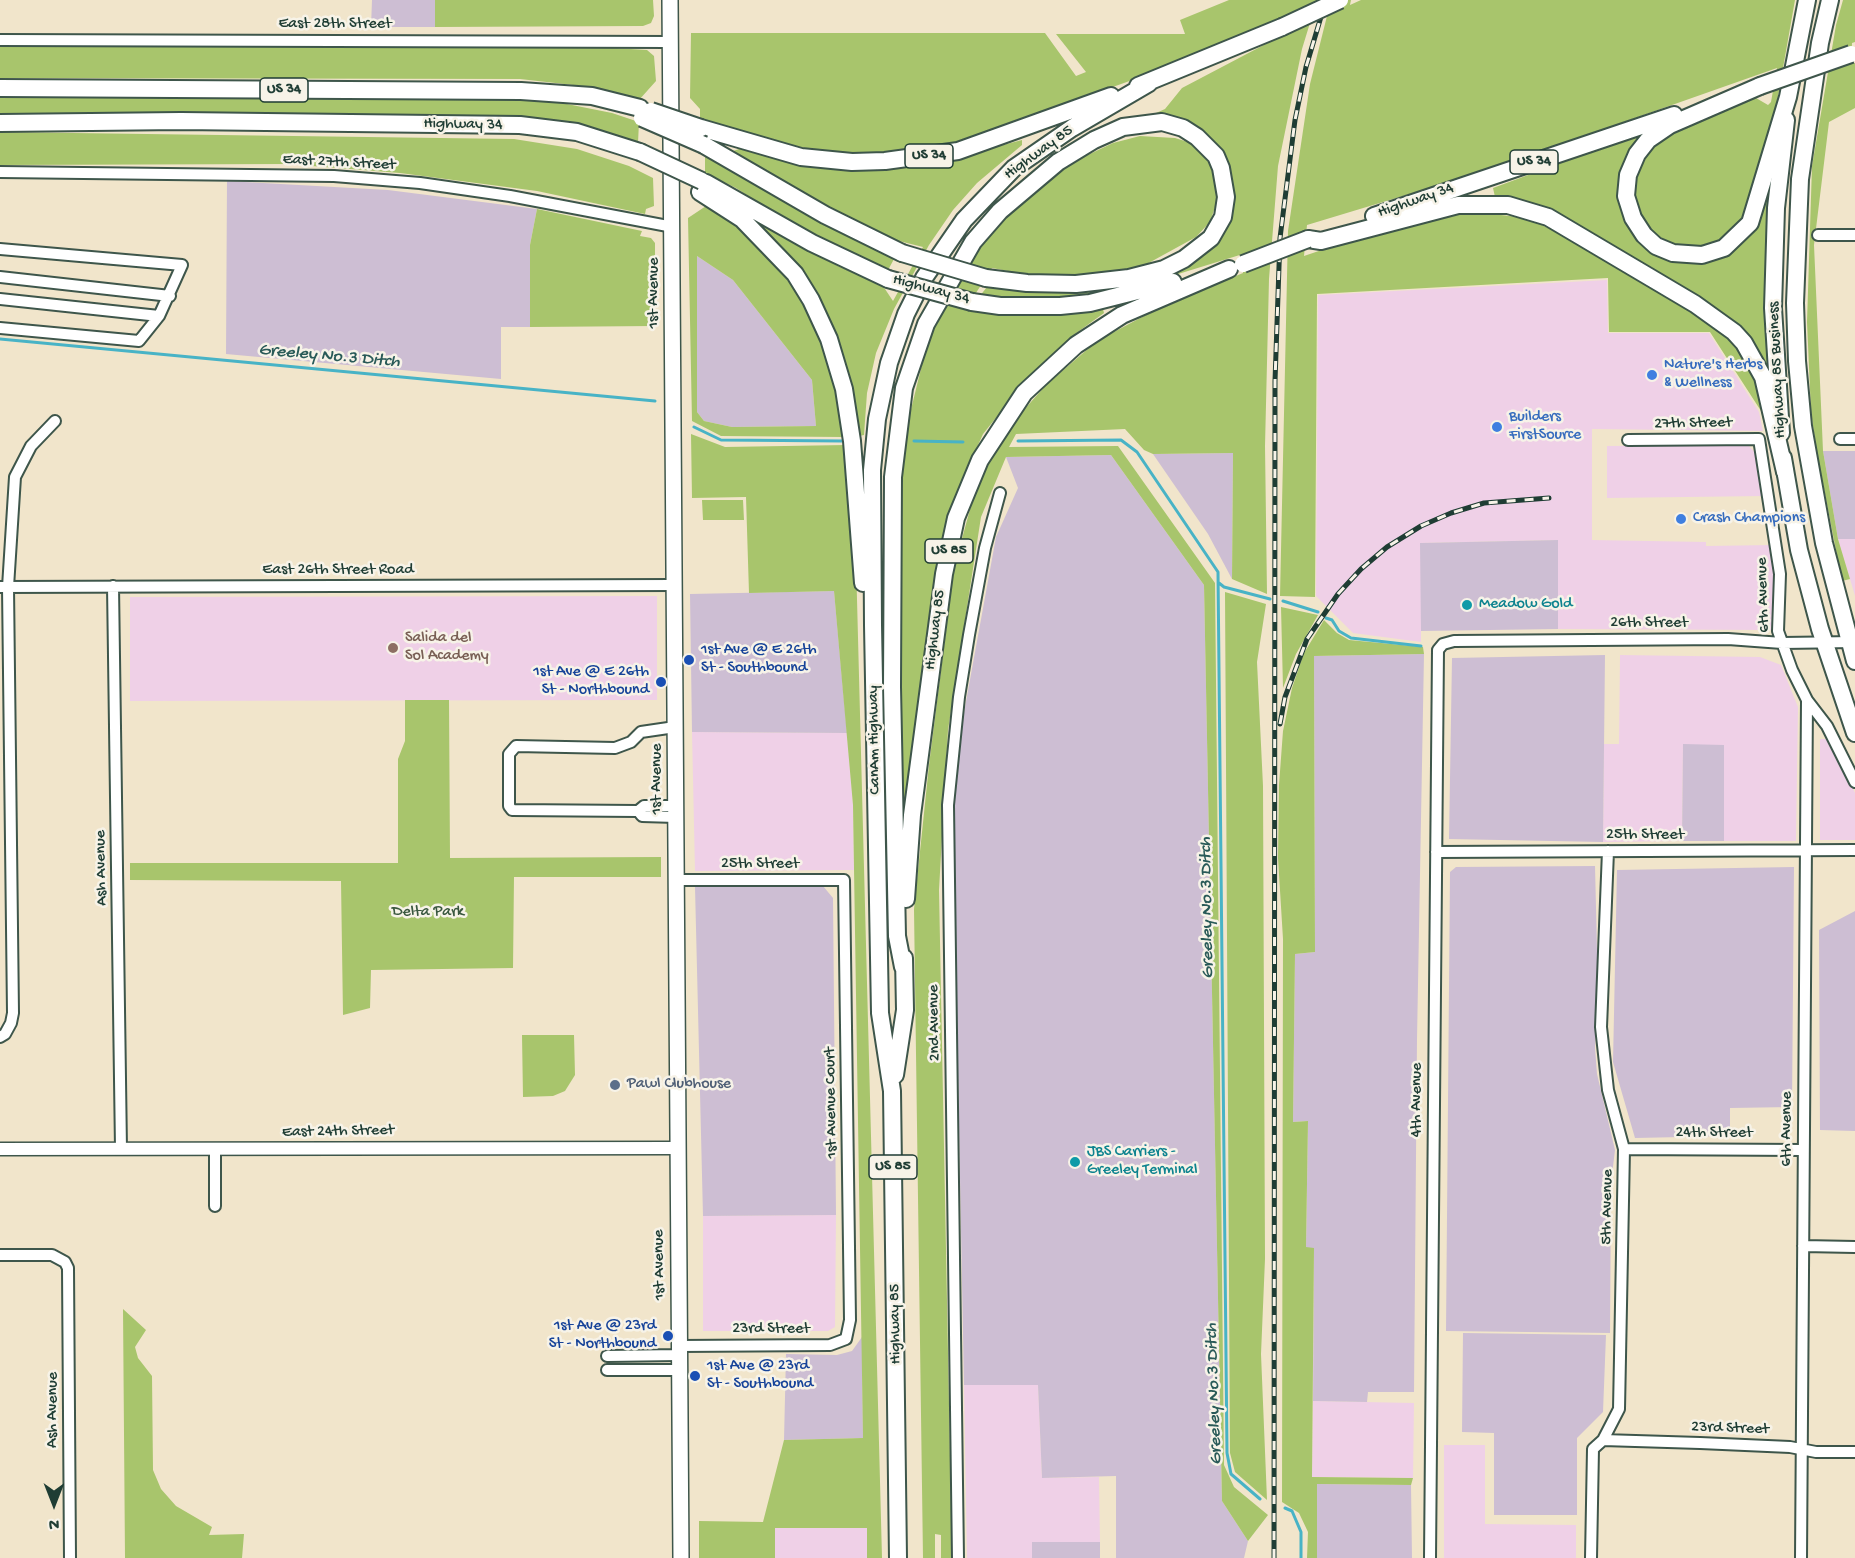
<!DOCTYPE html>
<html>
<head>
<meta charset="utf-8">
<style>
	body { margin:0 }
	#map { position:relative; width:1855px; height:1558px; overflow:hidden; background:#f1e5cb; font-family:"Gochi Hand",sans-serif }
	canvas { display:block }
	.north { position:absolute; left:24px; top:1474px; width:60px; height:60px; -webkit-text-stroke:4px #f7f3e8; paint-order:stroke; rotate:180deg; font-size:16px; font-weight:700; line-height:24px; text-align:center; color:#1f3d34 }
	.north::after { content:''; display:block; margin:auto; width:21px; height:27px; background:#1f3d34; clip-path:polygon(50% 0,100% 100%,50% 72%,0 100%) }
</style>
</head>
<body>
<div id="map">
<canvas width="1855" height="1558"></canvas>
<div class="north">N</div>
</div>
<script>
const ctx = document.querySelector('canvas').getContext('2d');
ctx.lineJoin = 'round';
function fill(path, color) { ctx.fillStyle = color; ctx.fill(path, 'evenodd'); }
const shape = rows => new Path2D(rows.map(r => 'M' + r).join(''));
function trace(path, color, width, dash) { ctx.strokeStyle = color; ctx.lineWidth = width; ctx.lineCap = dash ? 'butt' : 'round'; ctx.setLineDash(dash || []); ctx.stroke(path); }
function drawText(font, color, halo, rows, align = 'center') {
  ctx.font = font + ' "Gochi Hand",sans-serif'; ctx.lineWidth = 5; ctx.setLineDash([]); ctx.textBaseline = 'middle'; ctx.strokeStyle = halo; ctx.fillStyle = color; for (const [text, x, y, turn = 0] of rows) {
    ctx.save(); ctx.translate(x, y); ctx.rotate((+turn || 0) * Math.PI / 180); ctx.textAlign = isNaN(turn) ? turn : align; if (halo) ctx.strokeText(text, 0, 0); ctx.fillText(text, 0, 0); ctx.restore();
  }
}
fill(shape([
	[1607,280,1608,333,1709,333,1759,412,1763,431,1592,429,1592,540,1706,542,1706,546,1773,545,1776,573,1772,630,1558,629,1558,540,1421,543,1421,642,1353,633,1316,596,1318,295],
	[1738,445,1749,446,1758,456,1765,496,1607,498,1607,446],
	[1838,539,1855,539,1855,596,1850,579],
	[657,596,657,700,130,701,130,597],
	[1620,655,1760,657,1781,665,1798,707,1796,841,1724,841,1724,745,1683,745,1682,841,1603,842,1604,744,1619,744],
	[692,732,847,733,853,805,854,870,695,871],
	[1820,739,1830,739,1855,793,1855,840,1820,840],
	[836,1215,835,1327,828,1331,703,1331,703,1216],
	[1038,1384,1042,1478,1099,1477,1100,1542,1032,1542,1032,1558,967,1558,964,1385],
	[1313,1401,1414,1403,1413,1478,1312,1477],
	[1444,1445,1485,1445,1485,1524,1576,1525,1576,1558,1444,1558],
	[775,1528,867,1528,867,1558,775,1558]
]), '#efd0e7');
fill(shape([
	[372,0,435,0,435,27,371,27],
	[227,181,388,190,537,209,530,245,530,327,501,327,501,379,226,354],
	[697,256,733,280,812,380,816,426,732,427,704,421,697,412],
	[1823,451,1855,451,1855,539,1838,539],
	[1233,453,1232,579,1208,534,1153,454],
	[1111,455,1204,585,1222,1501,1248,1541,1244,1558,1116,1558,1116,1476,1042,1478,1038,1385,964,1385,954,867,954,804,961,729,996,537,1018,488,1006,457],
	[1558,540,1558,629,1421,631,1420,543],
	[834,591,847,733,692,732,690,594],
	[1424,654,1417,1039,1414,1392,1368,1392,1367,1402,1313,1401,1314,1248,1306,1248,1308,1121,1293,1122,1295,954,1315,952,1314,656],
	[1605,655,1603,842,1449,839,1452,658],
	[1683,744,1724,745,1724,841,1682,841],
	[1595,866,1598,992,1595,1048,1597,1074,1615,1150,1611,1183,1610,1333,1446,1331,1450,872,1456,867],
	[1794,867,1792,1107,1730,1108,1730,1136,1635,1138,1613,1062,1617,870],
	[823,886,833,898,836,1215,703,1216,695,887],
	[1855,911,1855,1131,1820,1130,1819,930],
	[1463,1333,1606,1335,1603,1412,1577,1438,1577,1515,1494,1515,1494,1433,1462,1432],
	[862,1337,863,1438,784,1440,786,1354,837,1355,852,1351],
	[1317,1484,1411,1485,1412,1558,1317,1558],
	[1032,1542,1100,1542,1100,1558,1032,1558]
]), '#cdbed3');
fill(shape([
	[435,0,653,0,654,16,651,23,643,26,435,27],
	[1229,0,1317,0,1302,49,1278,166,1269,279,1265,446,1267,594,1232,579,1233,453,1153,454,1144,450,1125,429,1016,434,1009,447,1118,446,1215,583,1224,1465,1234,1487,1268,1515,1248,1541,1222,1501,1204,585,1111,455,1006,457,981,517,948,730,939,890,952,1558,941,1558,941,1535,935,1534,935,1558,923,1558,914,909,929,765,954,568,978,480,1006,430,1046,385,1097,341,1159,308,1243,273,1243,254,1175,275,1213,247,1226,224,1219,150,1208,135,1181,118,1156,113,1165,109,1182,88,1279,37,1149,74,965,140,927,149,856,154,798,147,700,119,700,109,690,98,691,33,1045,33,1076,76,1086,72,1056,34,1185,34,1180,20],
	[1331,0,1351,0,1350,5,1361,0,1795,0,1777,102,1745,219,1732,235,1715,245,1697,250,1665,244,1651,233,1637,210,1632,185,1634,167,1655,141,1670,129,1756,98,1768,105,1771,102,1777,68,1479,173,1307,225,1304,256,1366,235,1465,211,1528,218,1566,237,1715,326,1742,349,1754,368,1771,441,1768,441,1761,411,1710,332,1609,332,1608,278,1317,294,1315,597,1280,596,1288,231,1310,84],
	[1843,0,1855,0,1855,42,1852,43,1851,64,1855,63,1855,108,1829,122,1814,245,1823,451,1838,539,1850,579,1842,581,1817,453,1811,412,1807,322,1812,166,1836,25],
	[0,46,597,47,647,50,654,56,656,81,639,100,591,87,520,79,0,78],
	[0,95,508,97,562,103,612,113,639,122,638,143,610,133,570,124,0,116],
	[0,132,514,139,577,149,629,166,653,178,654,206,646,209,645,214,537,191,400,173,287,164,0,165],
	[1639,134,1642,139,1624,160,1620,178,1641,241,1726,255,1744,242,1767,198,1770,198,1769,236,1766,237,1765,331,1770,376,1754,343,1714,307,1573,223,1495,197,1493,188],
	[1140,136,1175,138,1188,142,1203,152,1213,171,1217,201,1210,222,1196,237,1145,265,1118,273,1057,276,1029,275,992,268,965,310,1027,315,1103,309,1104,313,1075,334,1031,374,983,434,953,501,933,588,904,823,901,821,900,476,905,434,928,340,972,258,1015,205,1052,174,1075,161,1113,143],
	[1022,140,1022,145,977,183,953,210,929,245,894,309,876,353,867,393,864,435,859,436,849,381,838,338,823,307,747,214,838,266,883,286,893,301,923,247,883,237,792,188,733,151,742,148,811,167,866,170,927,165],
	[705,155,894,259,887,272,788,222,736,188,705,173],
	[706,206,737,225,777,265,812,315,833,372,843,437,721,436,692,421,688,218],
	[697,256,733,280,812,380,816,426,732,427,704,421,697,412],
	[537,209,642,231,640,236,651,238,655,243,655,326,530,327,530,245],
	[1147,282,1103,296,1035,302,979,297,987,287,1038,293,1070,292],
	[691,434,725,447,846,445,856,561,882,1558,867,1558,867,1528,775,1528,775,1558,699,1558,699,1521,763,1522,784,1440,863,1438,853,805,834,591,749,593,746,497,692,498],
	[702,500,743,500,744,520,703,520],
	[1225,592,1266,604,1257,662,1263,786,1265,1259,1261,1354,1267,1500,1235,1472,1230,1453],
	[1281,607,1318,615,1296,654,1283,688],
	[1324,620,1337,633,1349,640,1423,647,1424,654,1314,656,1315,952,1295,954,1293,1122,1308,1121,1306,1247,1314,1248,1312,1477,1413,1478,1411,1485,1317,1484,1317,1558,1307,1558,1308,1532,1299,1513,1282,1502,1283,939,1278,858,1279,785,1283,731,1292,688,1304,653],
	[405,700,449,700,450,858,661,857,661,877,514,877,513,968,371,970,370,1008,343,1015,341,881,130,880,130,863,398,863,398,759,405,741],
	[522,1035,574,1035,575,1075,565,1091,553,1096,523,1097],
	[123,1309,146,1330,135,1347,138,1358,152,1376,153,1470,161,1489,176,1506,212,1527,209,1535,244,1534,242,1558,125,1558]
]), '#a8c56c');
trace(shape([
	[0,339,655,401],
	[694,427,721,440,843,441],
	[914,441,963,442],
	[1018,441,1121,440,1137,452,1218,572,1227,1453,1231,1474,1260,1499],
	[1219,583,1224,587,1270,599],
	[1283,601,1318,612],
	[1326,618,1332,620,1339,631,1351,638,1421,646],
	[1285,1508,1292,1511,1301,1532,1301,1558]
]), '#48b3c6', 3);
const minor = shape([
	[0,40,670,42],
	[0,172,334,176,420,183,510,196,673,227],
	[1818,235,1855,235],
	[0,249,182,265,159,316,139,341,0,328],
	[0,277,170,296],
	[0,299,159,316],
	[1840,439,1855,439],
	[1628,440,1759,439,1780,574,1778,631,1792,670,1807,700,1827,726,1855,782],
	[113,586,121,1149],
	[0,587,675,585],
	[676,806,644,806,638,811,642,816,676,817],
	[638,811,512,810,509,806,509,754,516,746,615,748,631,742,641,732,675,727],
	[1436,852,1855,850],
	[676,880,844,880,850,1320,846,1339,830,1345,679,1346],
	[0,1037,5,1034,11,1023,13,1013,8,587,15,477,31,446,55,421],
	[215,1149,215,1206],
	[1624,1149,1803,1150],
	[1803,1246,1855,1247],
	[0,1255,52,1255,65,1262,68,1268,70,1558],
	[607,1356,679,1355],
	[607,1370,679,1370],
	[1603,1440,1700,1443,1790,1447,1816,1452,1855,1452],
	[958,1558,948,805,959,697,969,635,985,548,1000,493],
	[1430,1558,1438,650,1443,644,1454,641,1728,639,1782,643,1855,642],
	[1591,1558,1593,1449,1603,1440,1619,1409,1624,1149,1608,1090,1601,1027,1608,851],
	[1801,1558,1807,700]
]);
const tertiary = shape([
	[0,1149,676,1148]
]);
const secondary = shape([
	[670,0,681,1558]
]);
const primary = shape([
	[1830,0,1820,43,1800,179,1795,303,1797,361,1803,426,1824,543,1855,661],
	[1781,433,1773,308,1776,208,1786,120],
	[1783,458,1799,550,1820,629,1855,733]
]);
const trunk = shape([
	[1138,86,1282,27],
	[1760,86,1670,125,1648,140,1637,154,1628,175,1626,196,1633,218,1644,235,1656,246,1673,253,1702,255,1724,248,1750,223,1788,97,1807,0],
	[0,88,521,91,592,96,640,108],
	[0,123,181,121,520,125,577,132,640,152],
	[701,128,801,157,852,162,885,161,958,151,1111,96],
	[704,145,825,215,902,253],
	[706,183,812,243,888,279],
	[700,192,742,219,795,274,811,300,829,339,844,389,852,441,863,583],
	[1374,216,1674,115],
	[1308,239,1321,241,1458,205,1508,205,1548,217,1695,304,1734,332,1744,343,1763,377,1785,472],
	[972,302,1000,306,1060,306,1090,303,1173,282],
	[906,899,912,815,944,574,956,518,980,460,1024,393,1076,345,1122,315,1229,269],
	[903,967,897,936,892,687,893,477,904,388,926,324,973,242,1000,211,1058,162,1094,140,1123,127,1162,122,1183,128,1197,137,1216,156,1221,168,1226,197,1223,217,1211,238,1184,259,1164,269,1129,278,1076,284,1027,283,986,278],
	[895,1075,905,1010,904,958],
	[898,1558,892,1091,880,1013,873,625,872,470,877,419,889,363,906,314,924,278,964,220,1014,168,1072,128,1149,83]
]);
trace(minor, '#3e564b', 14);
trace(tertiary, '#3e564b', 15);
trace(secondary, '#3e564b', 18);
trace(primary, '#3e564b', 20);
trace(trunk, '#3e564b', 20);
trace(minor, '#fff', 10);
trace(tertiary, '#fff', 12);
trace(secondary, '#fff', 15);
trace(primary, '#fff', 16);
trace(trunk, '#fff', 16);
const rail = shape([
	[1280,724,1285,697,1307,639,1338,594,1361,569,1387,547,1421,526,1451,513,1484,503,1549,498],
	[1274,1558,1275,381,1280,238,1295,120,1306,67,1326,0]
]);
trace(rail, '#1f3d34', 5);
trace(rail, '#f7f3e8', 3, [9]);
const trunkBridge = shape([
	[1282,27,1340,0],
	[1760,86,1851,54],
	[651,111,701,128],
	[642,118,704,145],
	[640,152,702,181],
	[902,253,986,278],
	[1243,264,1308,239],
	[888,279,972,302]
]);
trace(trunkBridge, '#3e564b', 20, []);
trace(trunkBridge, '#fff', 16);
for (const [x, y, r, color] of [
	[1652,375,6,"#3f7fe0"],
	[1497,427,6,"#3f7fe0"],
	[1681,519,6,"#3f7fe0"],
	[1467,605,6,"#0f9aa8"],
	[393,648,6,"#8d6e63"],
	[689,660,6,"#1a4fb4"],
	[661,682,6,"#1a4fb4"],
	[615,1085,6,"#5c6f8a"],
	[1075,1162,6,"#0f9aa8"],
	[668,1336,6,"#1a4fb4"],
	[695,1376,6,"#1a4fb4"]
]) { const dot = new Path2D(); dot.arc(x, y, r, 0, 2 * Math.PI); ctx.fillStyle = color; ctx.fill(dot); trace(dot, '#f7f3e8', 2); }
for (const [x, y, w] of [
	[284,90,48],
	[929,156,48],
	[1534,162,48],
	[949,551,48],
	[893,1167,48]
]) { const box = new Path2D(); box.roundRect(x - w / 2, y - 12, w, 24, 4.5); ctx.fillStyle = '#f7f3e8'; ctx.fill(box); trace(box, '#1f3d34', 1.5); }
drawText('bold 15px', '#1f3d34', null, [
	["US 34",284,90],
	["US 34",929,156],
	["US 34",1534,162],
	["US 85",949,551],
	["US 85",893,1167]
]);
drawText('16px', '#1f3d34', '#f7f3e8', [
	["East 28th Street",335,25],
	["Highway 34",463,125,1],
	["Highway 85",1039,153,-36],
	["East 27th Street",339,163,3],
	["Highway 34",1416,201,-19],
	["Highway 34",931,290,15],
	["1st Avenue",655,293,-90],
	["Highway 85 Business",1778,370,-93],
	["27th Street",1693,424,-1],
	["East 26th Street Road",338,571],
	["6th Avenue",1764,595,-92],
	["26th Street",1649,624],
	["Highway 85",936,630,-83],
	["CanAm Highway",875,740,-91],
	["1st Avenue",658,779,-90],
	["25th Street",1645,836],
	["25th Street",760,865],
	["Ash Avenue",102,868,-91],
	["2nd Avenue",935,1023,-91],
	["4th Avenue",1418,1100,-90],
	["1st Avenue Court",832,1103,-91],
	["6th Avenue",1788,1129,-90],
	["East 24th Street",338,1132,-1],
	["24th Street",1714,1134],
	["5th Avenue",1608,1207,-89],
	["1st Avenue",660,1265,-91],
	["Highway 85",896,1324,-91],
	["23rd Street",771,1330],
	["Ash Avenue",54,1410,-90],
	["23rd Street",1730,1429,2]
]);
drawText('16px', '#366cbe', '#f7f3e8', [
	["Nature's Herbs",1664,366],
	["& Wellness",1664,384],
	["Builders",1509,418],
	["FirstSource",1509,436],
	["Crash Champions",1693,519]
], 'left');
drawText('16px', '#0d838f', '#f7f3e8', [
	["Meadow Gold",1479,605],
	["JBS Carriers -",1087,1153],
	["Greeley Terminal",1087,1171]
], 'left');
drawText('16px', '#785e54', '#f7f3e8', [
	["Salida del",405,639],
	["Sol Academy",405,657]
], 'left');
drawText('16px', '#164399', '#f7f3e8', [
	["1st Ave @ E 26th",701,651],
	["St - Southbound",701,669],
	["1st Ave @ E 26th",649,673,"right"],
	["St - Northbound",649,691,"right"],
	["1st Ave @ 23rd",656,1327,"right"],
	["St - Northbound",656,1345,"right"],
	["1st Ave @ 23rd",707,1367],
	["St - Southbound",707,1385]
], 'left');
drawText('16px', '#3a583f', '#f7f3e8', [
	["Delta Park",428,913]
]);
drawText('16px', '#4e5e75', '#f7f3e8', [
	["Pawl Clubhouse",627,1085]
], 'left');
drawText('italic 18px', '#295a58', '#f7f3e8', [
	["Greeley No.3 Ditch",329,357,5],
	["Greeley No.3 Ditch",1208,908,-91],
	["Greeley No.3 Ditch",1215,1394,-92]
]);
</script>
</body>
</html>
